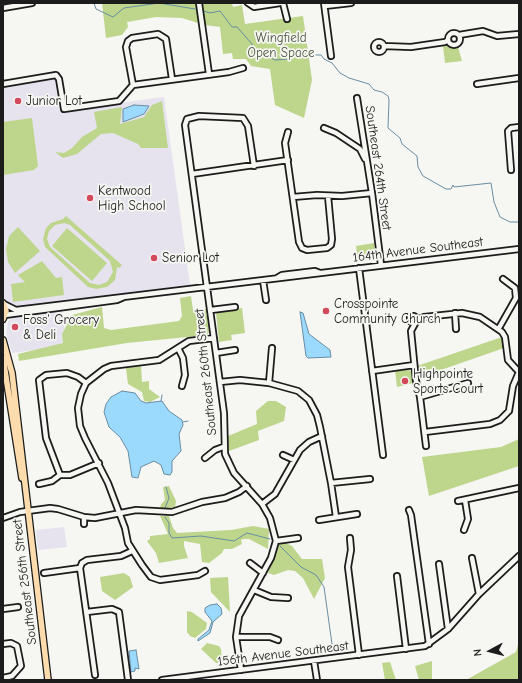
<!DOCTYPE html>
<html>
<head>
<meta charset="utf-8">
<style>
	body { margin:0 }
	#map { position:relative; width:522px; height:683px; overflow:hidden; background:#f6f6f2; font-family:"Comic Neue",sans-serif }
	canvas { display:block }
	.frame { position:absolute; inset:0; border:4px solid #1c1c1c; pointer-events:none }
	.north { position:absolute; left:470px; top:631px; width:40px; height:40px; -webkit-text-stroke:3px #f6f6f2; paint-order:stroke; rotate:263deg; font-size:11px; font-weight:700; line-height:16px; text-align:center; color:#1c1c1c }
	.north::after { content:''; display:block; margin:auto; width:14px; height:18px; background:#1c1c1c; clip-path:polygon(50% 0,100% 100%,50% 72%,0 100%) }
</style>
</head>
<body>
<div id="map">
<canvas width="522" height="683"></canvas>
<div class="frame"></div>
<div class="north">N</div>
</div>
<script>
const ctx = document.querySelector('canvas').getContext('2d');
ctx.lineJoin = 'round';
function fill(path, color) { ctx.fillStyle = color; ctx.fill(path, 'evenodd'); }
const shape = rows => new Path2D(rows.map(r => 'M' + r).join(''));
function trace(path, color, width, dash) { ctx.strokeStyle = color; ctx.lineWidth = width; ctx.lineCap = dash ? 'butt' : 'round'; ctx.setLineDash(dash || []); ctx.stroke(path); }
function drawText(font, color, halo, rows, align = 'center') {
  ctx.font = font + ' "Comic Neue",sans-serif'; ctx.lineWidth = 3.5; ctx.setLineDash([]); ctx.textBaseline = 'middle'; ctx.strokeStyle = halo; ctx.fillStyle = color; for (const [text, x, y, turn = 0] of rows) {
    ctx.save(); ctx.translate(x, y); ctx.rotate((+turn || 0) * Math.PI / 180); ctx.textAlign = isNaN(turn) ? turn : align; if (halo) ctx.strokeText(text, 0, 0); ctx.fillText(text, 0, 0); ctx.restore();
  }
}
fill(shape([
	[55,79,60,111,164,97,190,285,11,307,3,296,3,88],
	[62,311,67,346,12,353,6,333,8,321,13,317],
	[64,527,67,547,38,550,36,530]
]), '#e6e3ef');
fill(shape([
	[102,3,196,3,198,23,182,18,156,17,127,22,128,27,122,35,106,38],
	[202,3,232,3,233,7,242,5,245,24,303,16,312,80,304,118,275,105,270,69,251,66,246,59,233,59,232,53,223,54,220,27,205,25],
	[443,46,458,47,462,61,445,63],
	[162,101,168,148,141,148,138,144,113,133,101,134,77,154,63,158,55,152,64,153,72,148,82,137,97,128,94,112,122,107,120,124,144,117,152,105],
	[32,118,38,166,34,170,3,175,3,122],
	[66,216,122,265,119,268,117,267,115,280,107,287,96,289,88,287,45,247,43,239,46,228,51,223,63,219],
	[64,223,70,225,110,261,113,272,107,282,99,285,90,283,50,247,47,239,49,231,55,225],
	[18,227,40,251,15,273,8,262,6,249,9,236],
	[67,228,107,263,92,281,52,246],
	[374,243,376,259,358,261,356,246],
	[42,261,56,278,62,277,64,295,13,302,11,284,25,282,18,275],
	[191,296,193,310,206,309,209,332,207,335,127,343,19,361,18,354,63,343,62,334,72,315,102,307,104,328,111,330,179,321,182,316,180,298],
	[242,308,245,333,231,335,232,340,219,342,216,312],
	[502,337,504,348,418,378,417,366],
	[141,366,142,382,149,381,149,389,160,397,150,402,144,401,142,392,128,384,126,368],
	[408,369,412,372,413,383,397,387,395,370],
	[268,401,276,401,286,407,284,421,258,431,259,440,229,451,228,436,257,424,256,411],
	[519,439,519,466,429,496,422,457,501,447],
	[169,486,176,501,175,507,160,509,161,504,165,500,163,487],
	[160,516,169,516,173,528,177,533,231,530,253,526,269,529,268,549,249,539,244,539,241,540,242,544,232,549,224,549,222,553,209,563,202,562,200,544,184,541,184,546,188,558,159,563,156,553,147,541,150,539,150,536,168,534],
	[284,542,292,546,302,559,322,559,325,578,314,599,303,578,295,571,288,570,274,575,268,573,278,545],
	[124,573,130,577,133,587,115,600,102,591,100,577],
	[228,577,230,612,211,592,210,578],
	[187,611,192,612,207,623,206,629,195,638,190,636,187,632],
	[519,641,519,680,466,680,516,652],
	[207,643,219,646,221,649,222,663,216,663,201,649],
	[432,661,432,680,419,680,415,666],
	[390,662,396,680,385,680,382,663]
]), '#bdd68c');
const water = shape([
	[134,105,149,106,144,114,123,122,123,109,134,105],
	[300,312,303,313,309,334,330,350,331,357,308,358,306,356,300,312],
	[122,391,135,393,141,401,146,403,162,401,169,411,182,420,183,425,179,434,181,451,172,461,172,472,170,475,164,474,161,465,154,461,141,467,138,478,132,477,128,451,120,437,109,427,104,412,106,404,111,397,122,391],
	[217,604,221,608,222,614,213,622,210,633,198,641,198,639,209,630,212,621,205,612,205,608,210,605,217,604],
	[136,650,139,669,135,668,135,671,131,672,129,651,136,650]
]);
fill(water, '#9bd9fd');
trace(water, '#688da3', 1);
trace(shape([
	[94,3,96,9,113,17,124,8,159,3,195,9],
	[204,11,210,13,220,11,232,27,237,27,252,44,253,53,263,54,275,60,289,59,300,51,312,55,321,55,324,59,332,63,340,73,349,78,369,84,374,90,382,92,388,96,389,100,388,128,400,138,402,144,417,156,418,167,423,176,446,189,451,189,453,185,454,187,491,183,494,202,500,217,510,222,519,222],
	[161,401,162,395],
	[183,422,188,421],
	[165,508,169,498,166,487],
	[165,517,169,523,169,533,172,538,201,536,234,541,247,533,270,539],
	[280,546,301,567,316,575,324,587,333,651]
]), '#688da3', 1);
const minor = shape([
	[199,3,209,74],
	[248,3,254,7,280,3],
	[283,3,287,19],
	[324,3,331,56],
	[325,6,351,3],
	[3,8,32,3],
	'448 39a6 6 0 1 1 12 0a6 6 0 1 1-12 0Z',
	[459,35,483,31,497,36,519,34],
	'374 47a5 5 0 1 1 10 0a5 5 0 1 1-10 0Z',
	[384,46,411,47,445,42,448,40],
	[3,84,56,75,59,79,64,109,119,101,133,85,229,72,243,68],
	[477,84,519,78],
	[133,85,126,47,128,41,132,38,158,34,166,39,172,79],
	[357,98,372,193,381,265],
	[324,128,336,133,360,149,365,159],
	[288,132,285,143,299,242,302,248,307,250,327,248,331,245,332,239,328,196],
	[511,170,508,131,511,128,519,127],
	[192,174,288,160],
	[293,197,317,195,342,196,372,193],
	[359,268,383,455],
	[277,278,282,275,315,271,320,273],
	[263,280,266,300],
	[4,304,16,310,519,249],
	[211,310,235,307],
	[455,313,456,329],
	[5,315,117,300,124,297],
	[414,324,410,321,410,317,414,316,418,319],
	[499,328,516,298,515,288,503,279],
	[178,348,183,358,185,375,182,386],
	[216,353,235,350],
	[372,371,414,365],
	[220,382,240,380,269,383,298,391,309,400,317,415,320,427,331,483,336,517],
	[269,383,272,348],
	[420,397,468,383],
	[425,432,490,424,500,420,509,411,513,386,519,372],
	[426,446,420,397,416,381,411,331,417,320,424,317,462,313,480,317,502,332,505,337,508,360,519,372],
	[283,455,294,460],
	[205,458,215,450,223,447],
	[60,475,46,438,39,380,46,375,67,373,78,377,86,383],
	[331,483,370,479],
	[39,484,52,481,60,475,70,475,99,463],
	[458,501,519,488],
	[262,504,275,494,300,450,309,442,322,436],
	[409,510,411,515,429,644],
	[84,517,84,524],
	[3,518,20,512,50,508,58,509,84,517,95,518,136,510,172,512,202,502,225,498,239,492,247,486],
	[319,520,357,514],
	[464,530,468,519,465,500],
	[350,538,351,550,348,567,359,655],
	[276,541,298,538],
	[472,558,479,594],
	[250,563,263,573],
	[439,564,448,629],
	[80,568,95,675],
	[205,571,198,575,160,580,151,577,142,565,128,543,125,528,108,483,85,438,80,426,78,408,81,394,86,383,104,369,111,366,159,360,189,341,214,338],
	[44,573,80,568,82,563,87,560,121,556,132,551],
	[397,576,406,649],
	[254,590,271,597,288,598],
	[3,609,18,607],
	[87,612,112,609,119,612,128,680],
	[236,637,270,637,278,640],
	[3,644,11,643,17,646,21,666,12,676,3,678],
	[314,661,317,680],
	[241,670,236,637,239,616,271,558,276,541,270,518,262,504,234,473,225,454,224,413,185,125,187,119,199,116,243,118,248,126,254,166],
	[162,680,425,646,448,629,479,594,519,556]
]);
const major = shape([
	[3,303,6,311,3,319],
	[3,340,12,373,48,680],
	[3,358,22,478]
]);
trace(minor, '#1c1c1c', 8);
trace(major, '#1c1c1c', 8);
trace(minor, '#f6f6f2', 4.5);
trace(major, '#fcdcac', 5.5);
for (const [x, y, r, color] of [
	[18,101,4,"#d1495b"],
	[90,198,4,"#d1495b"],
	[154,258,4,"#d1495b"],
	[326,311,4,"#d1495b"],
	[15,327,4,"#d1495b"],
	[405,381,4,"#d1495b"]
]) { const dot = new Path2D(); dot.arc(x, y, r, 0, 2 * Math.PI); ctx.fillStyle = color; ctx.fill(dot); trace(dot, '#f6f6f2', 1.5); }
drawText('13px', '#4c543e', '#f6f6f2', [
	["Wingfield",281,38],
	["Open Space",281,53]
]);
drawText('13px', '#1c1c1c', '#f6f6f2', [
	["Junior Lot",26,101],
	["Kentwood",98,191],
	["High School",98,206],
	["Senior Lot",162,258],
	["Crosspointe",334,304],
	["Community Church",334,319],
	["Foss' Grocery",23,320],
	["& Deli",23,335],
	["Highpointe",413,374],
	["Sports Court",413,389]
], 'left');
drawText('13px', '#1c1c1c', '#f6f6f2', [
	["Southeast 264th Street",378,168,82],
	["164th Avenue Southeast",418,250,-7],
	["Southeast 260th Street",206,372,-96],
	["Southeast 256th Street",25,582,-97],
	["156th Avenue Southeast",283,654,-7]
]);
</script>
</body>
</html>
